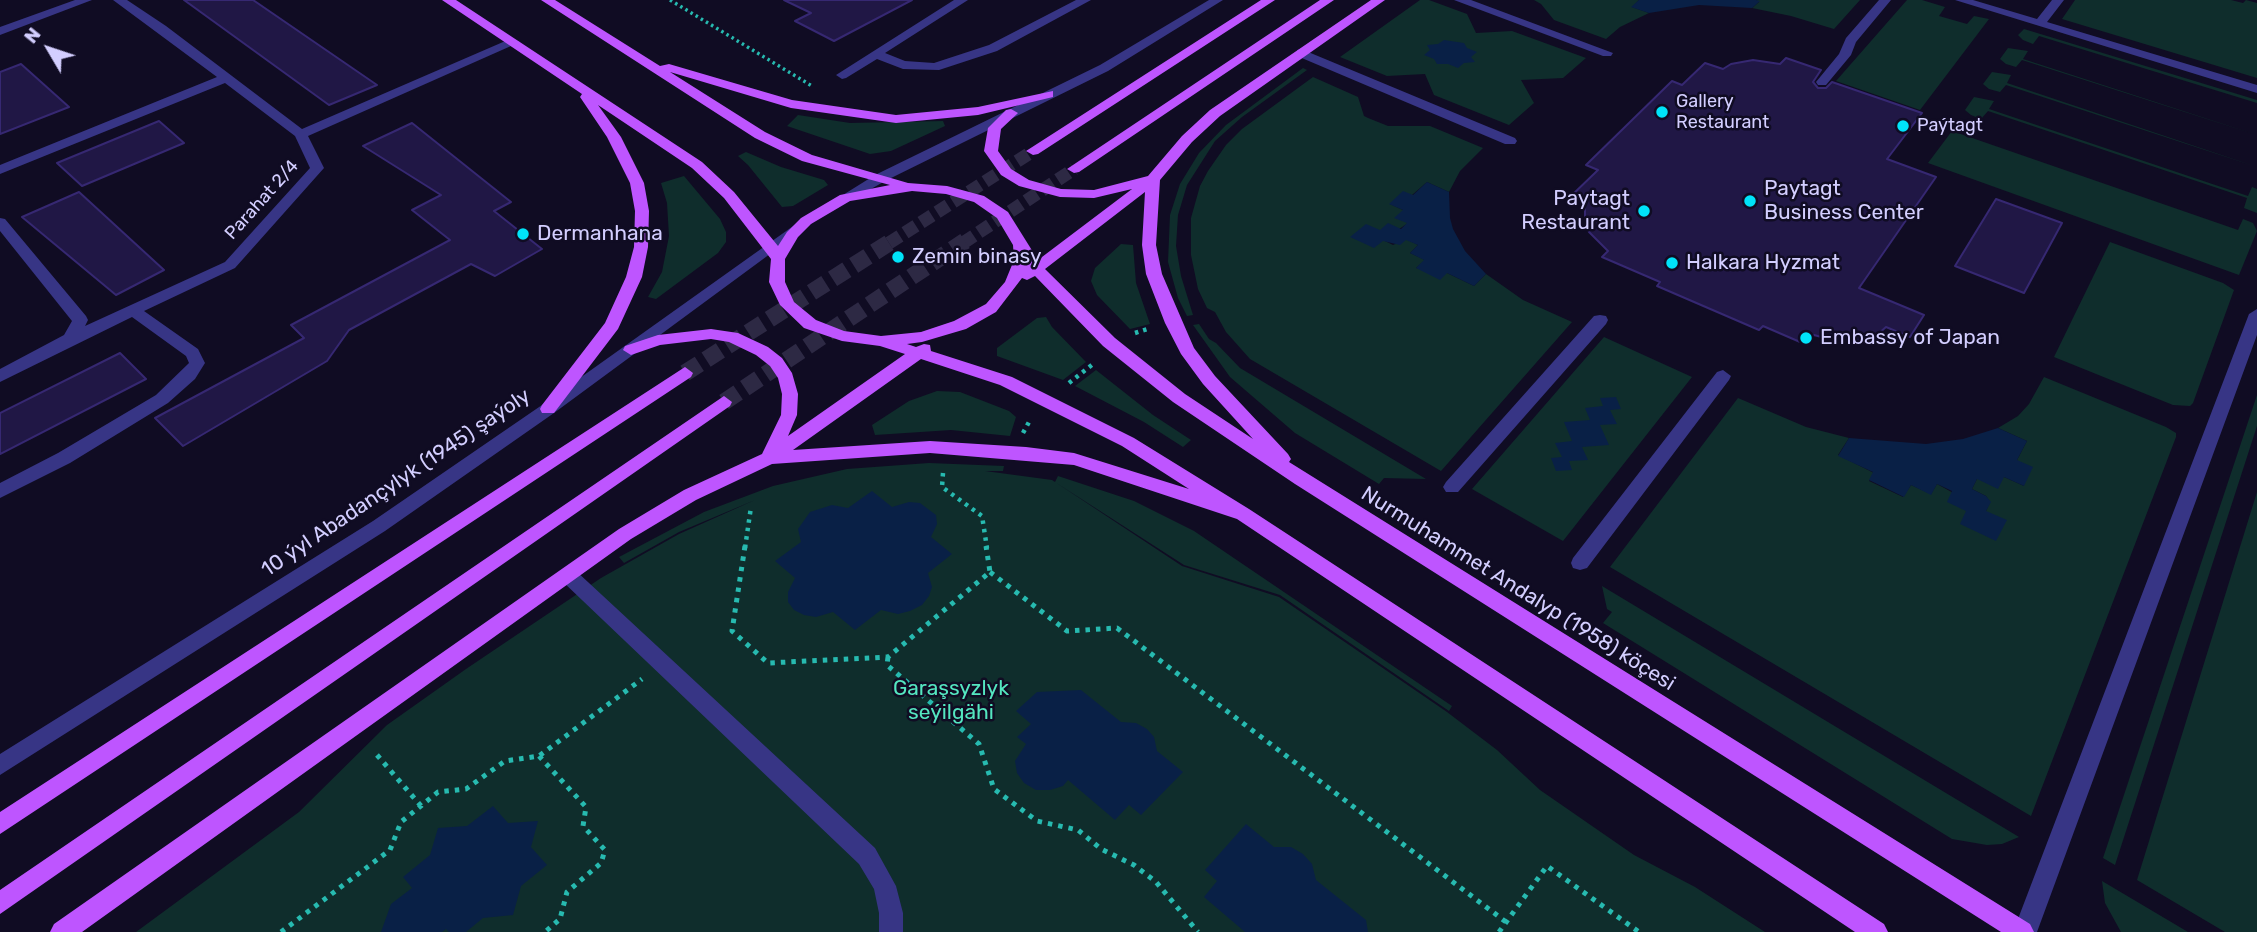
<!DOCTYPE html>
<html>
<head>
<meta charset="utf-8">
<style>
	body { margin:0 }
	#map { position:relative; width:2257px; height:932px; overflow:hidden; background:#100c23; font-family:Rubik,sans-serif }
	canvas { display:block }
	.north { position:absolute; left:14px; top:14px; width:70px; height:70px; -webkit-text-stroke:5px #100c23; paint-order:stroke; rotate:309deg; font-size:19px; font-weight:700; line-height:28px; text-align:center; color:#d3ceff }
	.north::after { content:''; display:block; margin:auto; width:24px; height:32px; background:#d3ceff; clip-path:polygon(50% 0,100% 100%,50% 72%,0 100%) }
</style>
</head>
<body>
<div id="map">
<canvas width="2257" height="932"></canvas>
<div class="north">N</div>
</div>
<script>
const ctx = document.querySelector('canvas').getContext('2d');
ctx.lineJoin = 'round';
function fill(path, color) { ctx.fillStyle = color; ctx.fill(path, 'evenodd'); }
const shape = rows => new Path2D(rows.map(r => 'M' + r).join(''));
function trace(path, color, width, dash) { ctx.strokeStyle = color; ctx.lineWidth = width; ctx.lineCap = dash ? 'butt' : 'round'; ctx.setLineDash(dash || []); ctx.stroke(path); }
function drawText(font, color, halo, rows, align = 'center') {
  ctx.font = font + ' Rubik,sans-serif'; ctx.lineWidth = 5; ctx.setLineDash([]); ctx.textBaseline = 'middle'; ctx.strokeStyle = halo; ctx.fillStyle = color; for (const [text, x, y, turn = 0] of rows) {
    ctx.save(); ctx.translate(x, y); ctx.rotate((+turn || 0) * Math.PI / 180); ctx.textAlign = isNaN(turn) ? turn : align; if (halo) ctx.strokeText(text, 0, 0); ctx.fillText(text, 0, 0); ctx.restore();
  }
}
fill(shape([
	[1420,0,1429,0,1467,14,1476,33,1512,31,1586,58,1563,78,1521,80,1534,103,1509,125,1434,95,1425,74,1387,76,1340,57],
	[1534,0,1639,0,1632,7,1649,13,1620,27,1606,39,1554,20,1541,4],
	[1756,0,1860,0,1834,29,1791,16,1752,8,1759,2],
	[1907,0,1922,0,1945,7,1939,16,1967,24,1974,16,1989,19,1920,110,1836,81],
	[2075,0,2231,0,2243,3,2246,0,2257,3,2257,78,2062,19],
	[2024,29,2257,100,2257,103,2039,36,2033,44,2023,40,2018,35],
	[2008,48,2028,51,2023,59,2257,135,2022,60,2016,67,2006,64,2000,59],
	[1303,68,1307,70,1242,117,1215,141,1187,185,1178,215,1176,246,1181,276,1193,315,1187,316,1178,298,1168,262,1170,215,1180,184,1199,153,1226,125],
	[1992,72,2011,75,2007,83,2257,167,2006,85,2000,92,1989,89,1983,84],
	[1313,77,1358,97,1364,116,1368,118,1388,126,1430,126,1483,148,1460,171,1449,192,1427,182,1412,195,1390,204,1403,210,1408,223,1383,240,1393,245,1406,239,1418,245,1410,253,1425,260,1416,268,1447,273,1474,286,1486,274,1523,300,1572,322,1441,471,1250,359,1226,332,1215,312,1207,308,1198,289,1191,255,1191,218,1200,186,1208,171,1226,145,1242,129],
	[1974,97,1994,101,1989,109,2248,196,2252,187,2257,189,2257,213,2244,208,2247,198,1988,111,1981,119,1971,115,1965,110],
	[798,115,850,123,943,121,945,126,891,151,870,154,787,126],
	[1952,131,2238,230,2243,219,2253,223,2257,231,2239,275,1928,163],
	[746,152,781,167,824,180,828,185,793,206,782,207,748,165,738,156],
	[684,176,720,219,726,232,726,242,718,253,656,299,648,297,662,272,669,236,667,203,661,183],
	[2110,242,2223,283,2234,290,2193,403,2190,406,2173,405,2054,357],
	[1121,244,1133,245,1136,283,1150,324,1130,329,1097,295,1091,281,1095,268],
	[1046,317,1052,327,1086,362,1063,380,997,356,997,348,1037,318],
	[1199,324,1209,339,1216,343,1240,368,1426,479,1384,478,1379,484,1295,433,1230,377,1193,325],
	[1604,337,1692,377,1563,541,1472,489],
	[1096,370,1153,415,1191,440,1183,447,1144,422,1075,386],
	[2044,377,2166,427,2176,433,2176,437,2031,816,1610,567,1738,398,1806,427,1849,438,1838,455,1874,473,1869,481,1903,497,1911,485,1931,494,1937,484,1986,511,1990,502,1986,496,1972,489,1977,479,2004,477,2024,486,2017,460,2027,441,1998,428,2018,416,2029,404],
	[937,391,960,392,1009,411,1016,417,1010,436,951,430,875,435,872,425,909,401],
	[2257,395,2257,426,2115,865,2103,858],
	[929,463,1004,466,1003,471,985,471,1052,480,1182,566,1279,597,1447,712,1497,750,1540,790,1634,855,1695,887,1765,932,136,932,299,812,387,725,466,669,601,578,679,534,755,500,679,532,624,563,619,557,704,512,773,486,847,469],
	[1058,476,1134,501,1194,531,1452,706,1449,711,1280,595,1184,565,1055,482],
	[2257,492,2257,932,2225,932,2137,880],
	[1602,586,2019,837,2002,844,1987,845,1952,839,1603,623,1612,612,1607,609],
	[2102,881,2188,932,2121,932,2105,903]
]), '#0f2d2c');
fill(shape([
	[1639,0,1756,0,1760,1,1752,8,1699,5,1649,13,1631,7],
	[1444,40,1464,43,1467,48,1477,52,1471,57,1475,62,1464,63,1458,68,1448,64,1437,64,1434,59,1424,55,1430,50,1427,45,1438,44],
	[1427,182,1449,192,1450,218,1453,229,1465,251,1486,274,1474,286,1447,273,1440,280,1416,268,1424,260,1410,253,1418,245,1406,240,1400,245,1383,241,1374,248,1350,237,1366,224,1380,230,1388,223,1401,229,1407,223,1394,218,1403,210,1389,204,1403,191,1413,195],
	[1616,397,1621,409,1610,410,1617,424,1600,425,1609,445,1582,447,1588,460,1569,461,1572,470,1556,471,1551,458,1562,457,1555,443,1572,441,1564,422,1590,420,1585,408,1603,406,1600,398],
	[1998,428,2027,441,2017,460,2033,467,2024,486,2004,477,1998,489,1977,479,1972,489,1986,496,1991,502,1986,511,2007,520,1996,541,1960,524,1966,511,1947,502,1952,491,1937,484,1931,495,1911,485,1904,497,1869,480,1873,472,1838,456,1849,438,1926,444,1963,439],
	[872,491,892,507,909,502,920,503,936,515,937,524,931,537,952,554,928,573,932,587,929,596,922,605,910,611,898,614,881,610,855,630,833,612,816,617,804,615,794,610,788,602,788,592,795,578,775,561,801,542,798,529,810,512,832,505,848,508],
	[1081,690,1121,722,1136,723,1147,729,1154,737,1157,751,1183,772,1141,815,1129,805,1115,820,1068,780,1063,786,1050,790,1036,790,1024,783,1017,773,1015,761,1026,744,1017,737,1031,724,1016,711,1037,692],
	[493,806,508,823,538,821,531,847,547,865,521,886,513,915,483,918,466,932,449,932,446,929,442,932,381,932,391,904,412,888,403,877,430,855,438,828,467,826],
	[1246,824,1274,847,1291,847,1303,854,1312,864,1316,880,1366,920,1368,932,1245,932,1204,897,1217,881,1205,870]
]), '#092046');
const building = shape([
	[184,0,253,0,377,85,329,105,184,0],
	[784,0,912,0,834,41,795,21,811,13,784,0],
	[1786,58,1821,70,1813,82,1818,88,1826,88,1832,82,1922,113,1887,159,1936,177,1859,288,1924,315,1910,337,1886,327,1877,335,1864,340,1832,340,1814,335,1807,345,1763,326,1759,330,1657,286,1660,282,1602,257,1608,251,1589,232,1585,222,1585,203,1570,197,1598,170,1586,165,1672,81,1682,85,1705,63,1723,69,1731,64,1753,60,1780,64,1786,58],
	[21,64,69,107,0,134,0,72,21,64],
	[159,121,184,143,82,186,57,163,159,121],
	[412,123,511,202,494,211,542,249,495,276,471,264,349,330,327,361,183,446,155,418,304,338,291,325,450,240,412,210,441,195,363,146,412,123],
	[79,192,164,270,116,295,22,217,79,192],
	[1996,199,2062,223,2024,293,1955,266,1996,199],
	[120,353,146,379,0,454,0,413,120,353]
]);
fill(building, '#201745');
trace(building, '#362872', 2);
trace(shape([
	[889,243,1033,151],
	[963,243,1074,169]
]), '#2d2944', 13, [13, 6]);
trace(shape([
	[685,373,892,241],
	[724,402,965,241]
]), '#2d2944', 17, [17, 8]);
trace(shape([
	[670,0,812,86]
]), '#27bab0', 3.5, [2.5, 3.5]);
trace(shape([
	[1135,333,1151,328],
	[1069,383,1093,364],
	[1023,433,1029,422],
	[943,473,942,487,982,516,987,548],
	[745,548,751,507]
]), '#27bab0', 4.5, [3.5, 5]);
trace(shape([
	[745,546,732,631,768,663,888,657,990,572,986,546],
	[990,572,1067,631,1117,628,1506,922],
	[888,657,887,665,979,744,994,789,1037,821,1078,830,1101,849,1134,865,1156,882,1198,932],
	[377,755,421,806],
	[539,756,586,807,583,826,605,850,601,863,567,892,560,919,545,932],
	[281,932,390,850,401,822,438,792,466,789,505,761,539,756,642,679],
	[1499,932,1547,866,1639,932]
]), '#27bab0', 5, [4.5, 6]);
fill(shape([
	[75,0,92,0,0,35,0,27,75,0],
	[113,0,127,0,166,26,302,129,510,39,520,42,308,136,324,168,235,268,144,311,198,349,205,363,195,379,168,403,70,463,0,498,0,483,58,453,156,395,189,363,186,356,132,317,0,382,0,369,64,335,72,321,0,231,0,218,5,219,86,316,88,320,85,326,225,262,310,168,295,136,225,83,0,174,0,165,217,77,113,0],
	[954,0,968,0,885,53,905,61,934,63,989,45,1076,0,1091,0,997,51,939,70,903,69,877,59,846,78,842,79,836,75,954,0],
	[1209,0,1223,0,1108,71,885,181,850,201,845,202,838,198,875,175,1100,65,1209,0],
	[1454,0,1471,0,1613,53,1611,56,1603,56,1454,0],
	[1879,0,1891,0,1856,42,1851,55,1826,85,1818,85,1816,82,1839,54,1846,38,1879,0],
	[1955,0,1973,0,2037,19,2052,0,2064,0,2047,22,2257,85,2257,93,1955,0],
	[1301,49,1515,138,1517,141,1515,144,1505,144,1297,56,1297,50,1301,49],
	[803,219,808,220,810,223,808,226,554,413,385,531,0,775,0,754,373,521,542,405,803,219],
	[2257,309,2257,335,2037,932,2013,932,2249,314,2257,309],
	[1600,315,1606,316,1608,320,1606,324,1458,492,1446,492,1443,487,1446,482,1594,316,1600,315],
	[1723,370,1731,376,1729,380,1587,568,1580,570,1573,568,1571,563,1573,558,1717,372,1723,370],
	[568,567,575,570,875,848,896,886,903,913,903,932,879,932,879,913,874,889,859,864,561,580,559,575,561,570,568,567]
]), '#373585');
fill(shape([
	[442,0,456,0,702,162,734,192,778,246,787,232,801,218,840,195,890,185,802,161,755,138,541,0,555,0,660,66,669,64,792,100,896,115,978,107,1053,91,1053,97,978,115,896,123,791,108,670,72,765,132,812,155,908,183,947,186,984,196,1008,212,1038,260,1132,189,1094,198,1060,197,1019,186,1001,175,984,151,988,128,1006,110,1011,109,1018,113,1001,129,998,151,1011,169,1029,180,1061,189,1094,190,1148,176,1182,136,1210,110,1371,0,1385,0,1220,116,1192,142,1160,180,1156,245,1162,274,1194,348,1215,376,1288,454,1291,459,1289,462,2030,924,2034,932,2001,932,1295,484,1173,402,1103,346,1035,276,1027,280,1022,278,996,312,966,329,922,342,907,344,916,347,924,344,930,345,931,351,1012,377,1134,438,1249,509,1884,924,1888,932,1855,932,1237,519,1074,465,930,453,772,464,696,500,631,539,82,932,50,932,54,924,619,529,684,490,762,454,781,415,782,394,778,378,770,366,756,355,729,342,711,339,660,345,631,355,623,350,625,346,658,335,711,329,738,333,768,347,782,358,792,373,798,394,797,415,788,436,905,354,880,346,842,341,804,328,780,305,769,282,771,259,724,198,692,168,598,105,621,137,644,183,649,211,648,247,642,277,618,329,554,413,542,413,540,409,542,405,605,323,626,277,634,247,635,211,630,183,607,137,580,97,582,94,442,0],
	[912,191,946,194,974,202,997,218,1013,245,1014,260,1005,282,986,304,954,321,921,332,881,336,844,331,816,320,794,302,785,282,785,259,798,237,811,224,850,201,912,191],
	[1145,192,1142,245,1146,274,1165,323,1181,354,1203,384,1253,439,1185,394,1115,338,1045,269,1145,192],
	[921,359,1000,385,1122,446,1189,489,1074,453,1026,447,930,441,793,450,921,359],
	[1261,0,1275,0,1038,154,1033,155,1026,151,1261,0],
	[1320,0,1334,0,1079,172,1074,173,1067,169,1320,0],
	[685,367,693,373,691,377,0,834,0,812,685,367],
	[724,396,732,402,730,406,0,914,0,890,724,396]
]), '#be55ff');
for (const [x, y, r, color] of [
	[1662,112,7,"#00e3f9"],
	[1903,126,7,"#00e3f9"],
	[1750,201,7,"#00e3f9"],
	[1644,211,7,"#00e3f9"],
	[523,234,7,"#00e3f9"],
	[898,257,7,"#00e3f9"],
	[1672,263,7,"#00e3f9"],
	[1806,338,7,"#00e3f9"]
]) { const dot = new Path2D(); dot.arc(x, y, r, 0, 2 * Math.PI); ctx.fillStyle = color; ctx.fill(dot); trace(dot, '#100c23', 2.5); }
drawText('18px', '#d3ceff', '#100c23', [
	["Gallery",1676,102],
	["Restaurant",1676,123],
	["Paýtagt",1917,126]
], 'left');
drawText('18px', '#d3ceff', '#100c23', [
	["Parahat 2/4",262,200,-48]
]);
drawText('21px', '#d3ceff', '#100c23', [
	["Paytagt",1764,189],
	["Business Center",1764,213],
	["Paytagt",1630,199,"right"],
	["Restaurant",1630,223,"right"],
	["Dermanhana",537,234],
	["Zemin binasy",912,257],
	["Halkara Hyzmat",1686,263],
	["Embassy of Japan",1820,338]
], 'left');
drawText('21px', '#d3ceff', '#100c23', [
	["10 ýyl Abadançylyk (1945) şaýoly",396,483,-34],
	["Nurmuhammet Andalyp (1958) köçesi",1518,589,32]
]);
drawText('21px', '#54e6c0', '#100c23', [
	["Garaşsyzlyk",951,689],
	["seýilgähi",951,713]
]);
</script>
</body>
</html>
